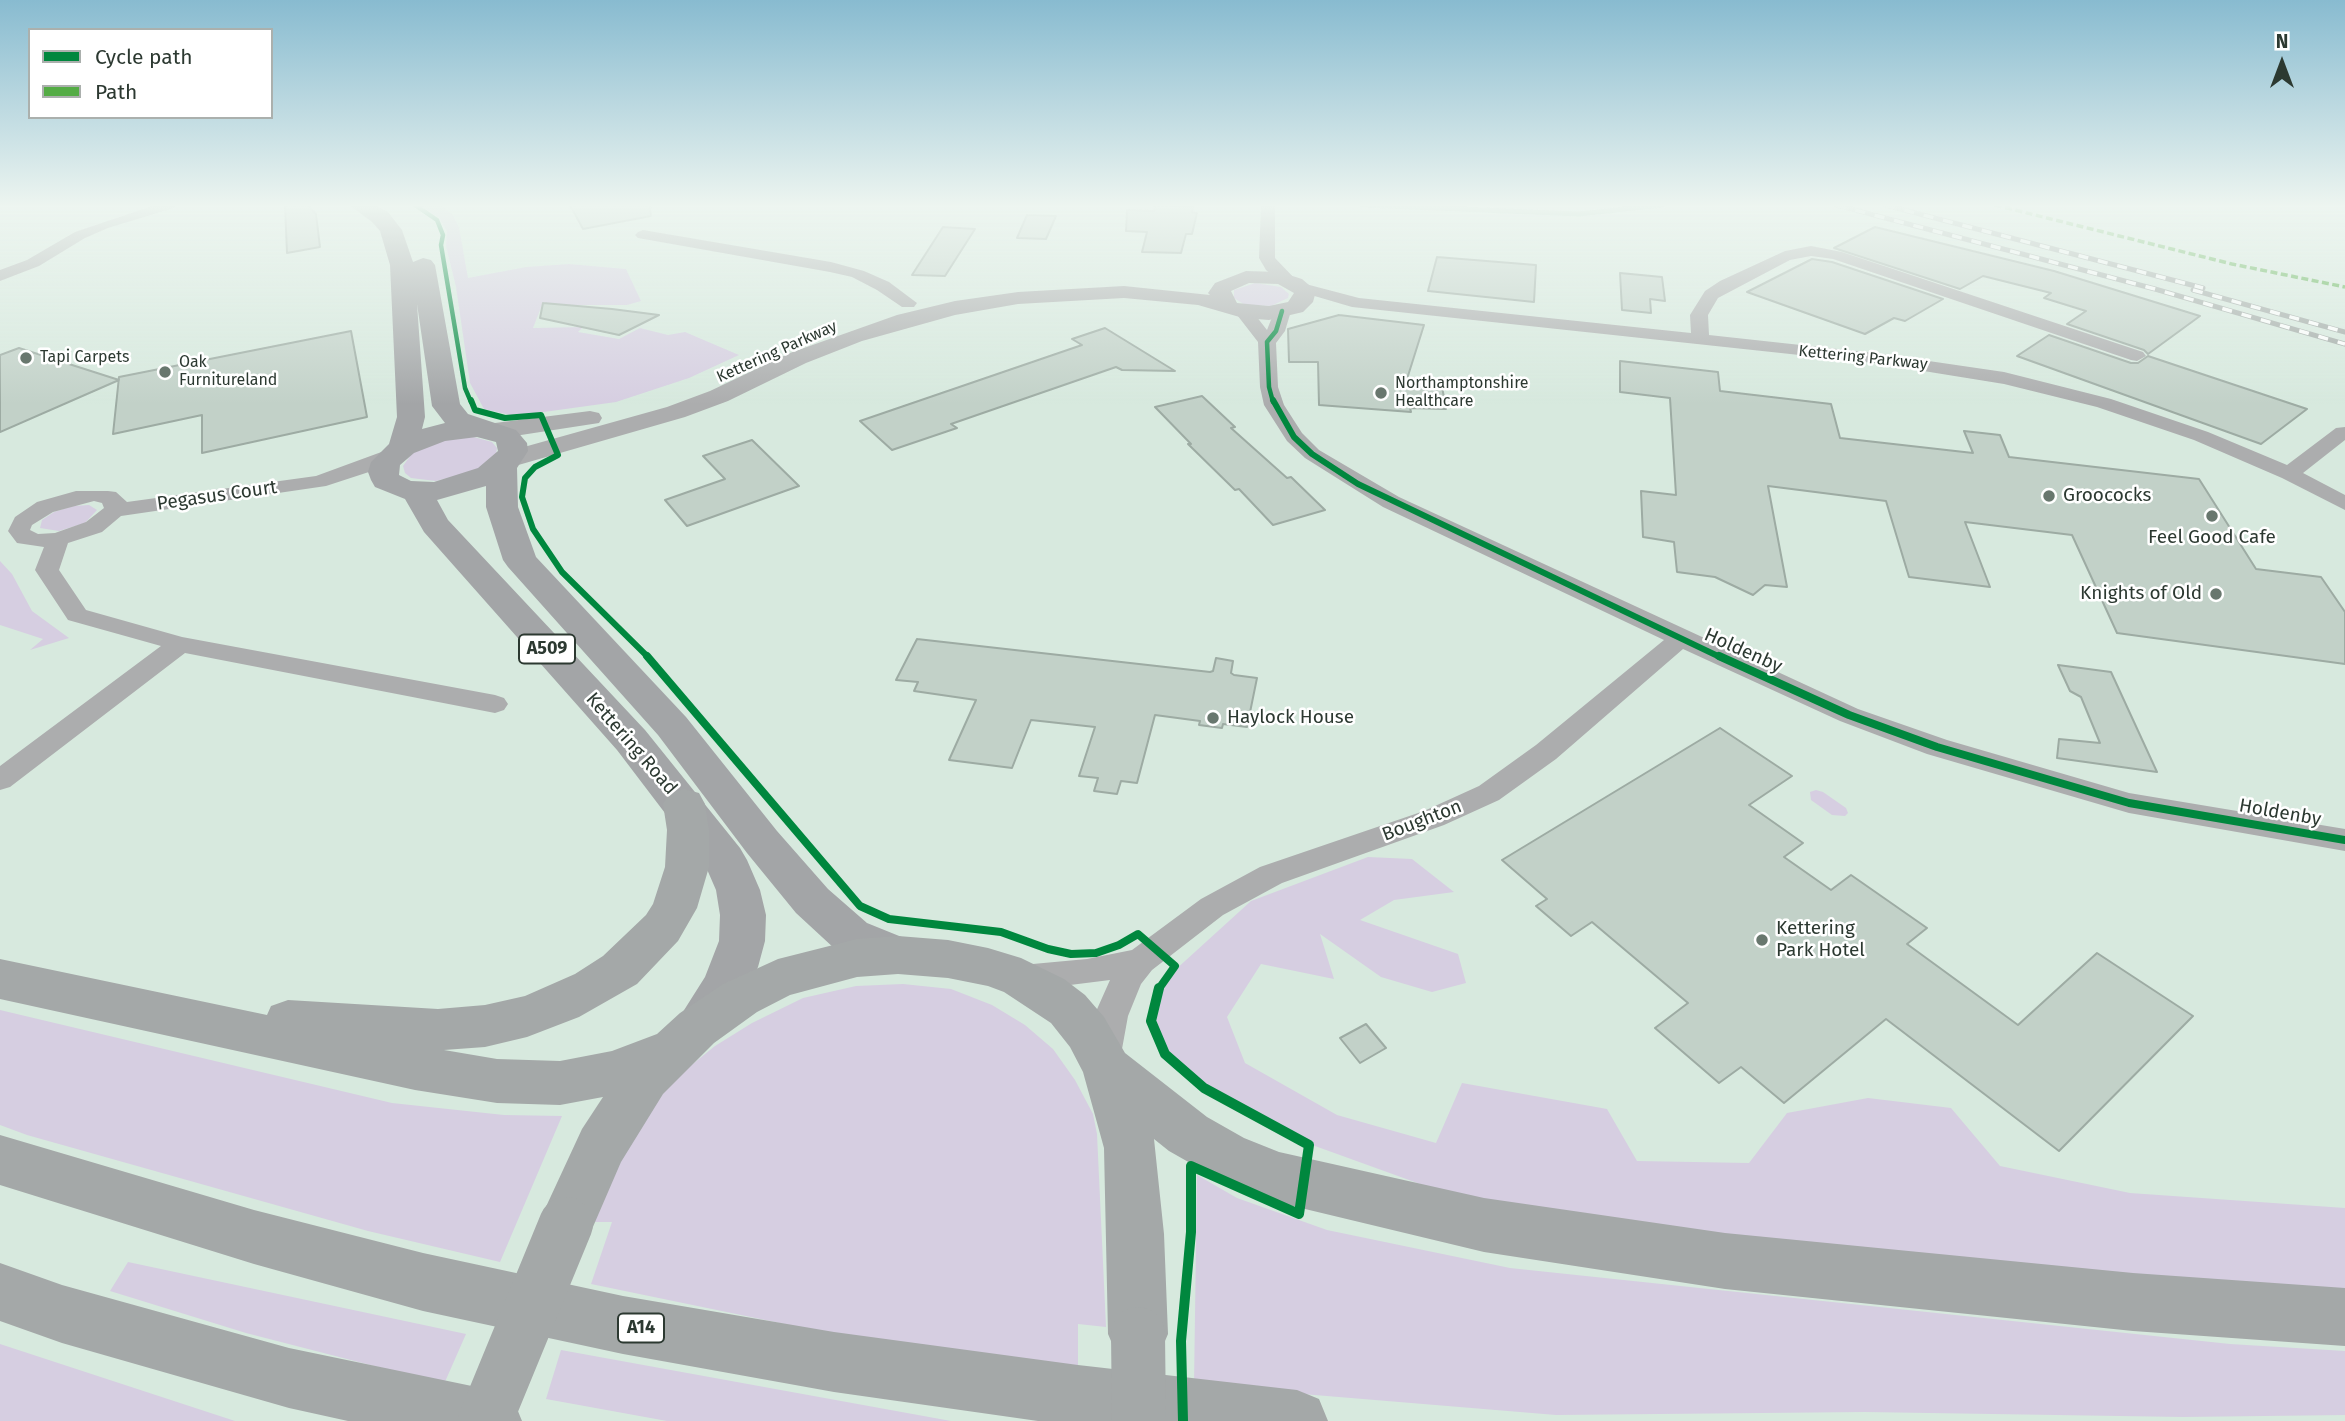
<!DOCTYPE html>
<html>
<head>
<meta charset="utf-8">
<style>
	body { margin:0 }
	#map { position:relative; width:2345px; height:1421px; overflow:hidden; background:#d7e9de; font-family:"Fira Sans",sans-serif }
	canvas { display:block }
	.legend { position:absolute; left:28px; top:28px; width:245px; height:91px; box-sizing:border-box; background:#fff; border:2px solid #abb0ad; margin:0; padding:9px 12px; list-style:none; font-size:21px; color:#2c3931 }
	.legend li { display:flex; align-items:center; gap:14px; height:35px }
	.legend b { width:35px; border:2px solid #abb0ad }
	.north { position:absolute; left:2247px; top:28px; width:70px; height:70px; -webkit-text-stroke:5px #fff; paint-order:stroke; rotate:0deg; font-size:19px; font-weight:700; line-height:28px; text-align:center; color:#2c3931 }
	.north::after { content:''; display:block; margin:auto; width:24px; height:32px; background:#2c3931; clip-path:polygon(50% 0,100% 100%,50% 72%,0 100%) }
</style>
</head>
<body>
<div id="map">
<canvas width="2345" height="1421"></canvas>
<ul class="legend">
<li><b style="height:9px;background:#00873e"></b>Cycle path</li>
<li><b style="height:9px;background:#54ac45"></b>Path</li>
</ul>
<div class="north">N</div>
</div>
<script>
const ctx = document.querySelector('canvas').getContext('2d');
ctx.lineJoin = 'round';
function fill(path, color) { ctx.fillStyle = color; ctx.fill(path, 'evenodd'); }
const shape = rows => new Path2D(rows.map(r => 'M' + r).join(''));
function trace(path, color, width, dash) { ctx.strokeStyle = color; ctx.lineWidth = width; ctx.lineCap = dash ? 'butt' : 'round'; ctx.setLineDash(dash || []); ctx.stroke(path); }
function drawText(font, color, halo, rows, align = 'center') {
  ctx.font = font + ' "Fira Sans",sans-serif'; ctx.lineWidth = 5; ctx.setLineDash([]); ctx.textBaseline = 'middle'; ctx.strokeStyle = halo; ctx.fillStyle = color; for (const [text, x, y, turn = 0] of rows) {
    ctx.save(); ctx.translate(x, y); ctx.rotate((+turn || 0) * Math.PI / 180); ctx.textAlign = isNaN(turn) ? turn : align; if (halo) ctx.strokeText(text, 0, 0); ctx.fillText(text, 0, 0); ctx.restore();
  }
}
fill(shape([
	[420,205,440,205,453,215,459,227,468,278,526,267,569,264,626,269,641,301,627,305,542,305,533,328,583,327,578,332,619,339,640,328,668,335,685,332,739,355,689,378,616,402,515,416,484,409,470,383,456,287,446,246,447,231,439,218],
	[1255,283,1281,287,1289,294,1288,298,1271,306,1245,305,1234,298,1234,290],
	[470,436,492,442,497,448,496,455,479,470,436,481,411,478,405,473,403,466,413,452,439,440],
	[89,505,97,510,85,523,59,531,40,528,42,520,54,512,73,506],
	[0,561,12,574,32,611,69,638,30,650,43,639,0,625],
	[1816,790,1823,792,1846,808,1848,813,1845,816,1832,815,1811,800,1810,792],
	[1368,857,1412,859,1454,892,1394,900,1360,920,1458,954,1466,983,1432,992,1381,977,1320,934,1334,979,1261,964,1227,1017,1245,1063,1337,1115,1436,1143,1462,1083,1607,1109,1637,1161,1749,1163,1787,1113,1868,1098,1951,1108,2000,1166,2130,1193,2345,1208,2345,1302,1492,1210,1315,1146,1206,1086,1169,1053,1155,1021,1161,990,1174,971,1251,901],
	[903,984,951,989,992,1005,1025,1025,1053,1049,1075,1080,1093,1114,1097,1134,1106,1327,1078,1324,1078,1370,833,1334,591,1284,612,1222,594,1222,616,1168,668,1084,715,1046,752,1023,803,998,856,986],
	[0,1010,392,1103,504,1115,562,1116,500,1262,368,1231,27,1135,0,1125],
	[1197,1175,1237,1198,1327,1230,1510,1268,2230,1344,2345,1351,2345,1415,2183,1417,1865,1412,1556,1415,1194,1385],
	[128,1262,466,1334,444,1384,246,1333,110,1291],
	[0,1344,235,1421,0,1421],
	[561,1350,951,1421,667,1421,546,1399]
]), '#d6cee1');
trace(shape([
	[1363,205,1579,214,1663,205]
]), '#99c5ac', 5);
const building = shape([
	[285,205,308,205,316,214,320,247,287,253,285,205],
	[570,205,650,205,651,216,583,229,570,205],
	[1155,205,1193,207,1192,212,1197,213,1192,234,1186,234,1181,253,1142,252,1147,232,1126,231,1127,210,1154,211,1155,205],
	[1027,215,1056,216,1046,239,1017,238,1027,215],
	[943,227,975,229,945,276,912,275,943,227],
	[1875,227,2054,271,2200,316,2148,354,2144,350,2067,324,2086,311,2044,298,2051,293,1983,276,1960,289,1834,248,1875,227],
	[1437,257,1536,265,1534,302,1428,291,1437,257],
	[1812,259,1832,262,1943,299,1905,321,1894,318,1865,334,1747,292,1812,259],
	[1620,273,1662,277,1665,301,1650,299,1651,313,1622,310,1620,273],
	[543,303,612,309,659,315,619,335,540,318,543,303],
	[1339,315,1424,325,1407,379,1441,381,1446,409,1410,408,1411,412,1319,405,1318,362,1289,362,1288,329,1339,315],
	[1105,328,1175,371,1122,370,1116,367,951,424,957,428,892,450,860,421,1082,345,1072,339,1105,328],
	[351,331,367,417,202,453,202,415,113,434,119,377,351,331],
	[2049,335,2131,363,2138,363,2148,356,2307,409,2261,444,2017,356,2049,335],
	[19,348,119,380,0,432,0,355,19,348],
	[1620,361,1718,372,1720,391,1831,404,1840,438,1973,453,1964,431,2000,435,2009,457,2199,479,2256,569,2321,577,2345,612,2345,664,2117,633,2072,535,1965,522,1990,587,1909,577,1886,501,1768,486,1787,587,1765,585,1753,595,1715,577,1677,572,1674,542,1643,537,1641,491,1676,495,1670,398,1620,392,1620,361],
	[1202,396,1235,427,1231,428,1287,478,1291,477,1325,510,1273,525,1239,489,1235,490,1188,444,1191,444,1155,407,1202,396],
	[752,440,799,486,687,526,665,500,725,479,703,456,752,440],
	[917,639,1210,672,1213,671,1216,658,1233,661,1231,673,1234,675,1257,678,1247,727,1223,724,1222,728,1199,725,1200,721,1155,715,1137,783,1121,781,1117,794,1094,791,1098,778,1079,776,1095,727,1031,720,1012,768,949,760,976,700,914,691,918,682,896,680,917,639],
	[2058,665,2111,672,2157,772,2057,758,2059,739,2100,743,2081,697,2070,691,2058,665],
	[1720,728,1792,776,1749,805,1803,843,1784,857,1831,890,1851,875,1927,928,1907,944,2018,1025,2097,953,2193,1016,2059,1151,1886,1019,1784,1103,1741,1067,1719,1083,1655,1028,1688,1003,1592,922,1571,936,1536,906,1547,899,1502,860,1720,728],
	[1366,1024,1386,1048,1360,1063,1340,1038,1366,1024]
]);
fill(building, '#c2d1c8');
trace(building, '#9daba3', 2);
fill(shape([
	[155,205,176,205,174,208,108,228,85,238,39,266,0,281,0,270,27,260,75,232,155,205],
	[1261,205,1275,205,1275,258,1298,282,1359,298,1691,333,1690,315,1705,291,1720,281,1785,251,1811,246,1842,252,2143,352,2146,356,2137,361,2131,360,1833,259,1811,256,1790,260,1718,298,1708,315,1709,335,1874,353,2004,372,2111,399,2208,432,2287,465,2336,428,2345,427,2345,440,2303,473,2345,495,2345,510,2282,478,2194,440,2097,407,2004,384,1874,363,1352,307,1294,290,1292,285,1284,285,1266,270,1259,258,1261,205],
	[643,230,831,262,864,271,889,282,917,303,914,307,902,307,877,290,852,277,830,272,638,238,635,235,638,232,643,230],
	[1243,306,1249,307,1267,330,1276,307,1288,307,1291,311,1285,331,1276,343,1278,387,1284,405,1302,433,1319,450,1399,497,1858,709,1947,740,2129,793,2345,829,2345,851,2129,813,1927,754,1840,721,1683,649,1556,759,1499,800,1444,825,1282,883,1223,915,1152,970,1141,984,1128,1016,1120,1060,1115,1071,1103,1075,1091,1071,1086,1060,1094,1016,1110,980,1022,991,1011,987,1006,978,1011,969,1022,965,1087,959,1132,950,1201,899,1260,867,1424,811,1479,786,1536,745,1664,640,1383,507,1305,458,1287,441,1264,405,1260,387,1258,342,1234,311,1243,306],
	[395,447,402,449,405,453,402,457,375,470,326,486,121,516,102,532,68,543,59,570,86,610,182,637,495,695,504,698,508,704,504,710,495,713,185,653,10,787,0,790,0,766,161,646,68,620,35,570,44,547,17,543,8,531,15,517,37,502,76,491,108,491,116,492,127,502,316,476,395,447],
	[94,501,102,503,104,508,86,522,55,533,38,534,30,530,32,525,53,512,94,501]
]), '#acadae');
fill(shape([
	[1246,271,1280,272,1302,279,1316,291,1313,302,1303,312,1269,320,1243,318,1198,305,1124,298,1018,304,955,315,862,341,806,363,728,401,685,417,508,468,499,466,495,460,499,454,667,407,710,391,790,353,897,315,955,301,1018,292,1124,286,1210,295,1208,293,1215,283,1246,271],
	[1249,283,1278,284,1294,293,1288,302,1269,306,1237,303,1231,291,1249,283],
	[590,411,599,413,602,418,599,423,495,439,486,436,482,431,486,426,495,423,590,411]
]), '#acadae');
fill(shape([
	[349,205,375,205,388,212,402,230,413,262,423,258,431,260,435,265,460,404,468,414,516,430,527,443,528,451,517,468,518,507,536,557,686,717,777,831,828,889,867,923,914,942,921,955,914,968,898,974,835,949,796,913,747,853,658,735,508,567,503,560,486,507,486,486,437,500,448,520,645,730,740,848,747,860,760,890,766,915,765,941,758,967,739,1005,715,1041,698,1047,681,1041,674,1026,705,977,719,941,720,915,716,890,706,867,617,750,424,532,405,499,375,487,371,480,368,472,371,462,389,444,397,417,390,265,380,231,372,222,349,205],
	[417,304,432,406,445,423,422,429,425,417,417,304],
	[477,437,496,442,498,451,478,468,434,482,411,481,399,475,400,465,414,453,445,441,477,437]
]), '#a3a5a7');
fill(shape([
	[684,789,699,793,705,804,709,830,709,867,697,908,678,941,637,984,579,1017,527,1037,485,1047,444,1050,497,1059,560,1061,612,1051,657,1034,680,1013,723,984,778,959,857,939,898,936,948,940,988,948,1021,958,1064,979,1085,995,1104,1017,1125,1053,1207,1117,1244,1138,1279,1152,1484,1198,1725,1233,2133,1273,2345,1288,2345,1346,2133,1331,1725,1289,1484,1252,1276,1202,1206,1172,1169,1151,1154,1139,1164,1234,1168,1334,1159,1355,1138,1364,1117,1355,1108,1334,1104,1148,1083,1072,1070,1047,1051,1023,1004,992,988,986,948,978,898,974,857,977,790,995,757,1012,714,1043,663,1094,621,1162,586,1243,566,1251,546,1243,538,1224,582,1129,603,1097,560,1105,497,1103,415,1090,0,999,0,959,267,1015,271,1006,288,1000,438,1009,485,1005,525,996,575,974,603,956,646,915,653,904,665,867,667,830,663,804,669,793,684,789],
	[0,1135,254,1210,423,1253,623,1296,834,1332,1078,1365,1297,1390,1319,1399,1328,1421,1038,1421,834,1392,623,1354,423,1311,254,1264,0,1185,0,1135],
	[0,1263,62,1285,289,1348,491,1390,513,1399,522,1421,348,1421,289,1408,62,1343,0,1321,0,1263]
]), '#a4a8a8');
const rail = shape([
	[1836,205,2155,289,2345,344],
	[1885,205,2203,288],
	[2193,290,2345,332]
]);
trace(rail, '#a1a8a5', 5);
trace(rail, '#fff', 3.5, [10]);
trace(shape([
	[1138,1334,1139,1421],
	[485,1421,566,1224]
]), '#a4a8a8', 54);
trace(shape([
	[1995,205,2232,264,2345,287]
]), '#54ac45', 3.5, [7, 3.5]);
trace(shape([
	[415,205,437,220,443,235,441,245,465,388,471,402],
	[1273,402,1269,387,1267,342,1276,331,1282,311]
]), '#00873e', 4.5);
trace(shape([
	[471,400,475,410,505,418,541,415,558,455,535,467,525,478,522,497,533,529,562,572,649,658],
	[1273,400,1294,437,1312,454,1358,484,1722,658]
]), '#00873e', 6);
trace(shape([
	[647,656,860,906,889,919,1001,932,1048,949,1071,954,1096,953,1119,945,1138,934,1175,966,1158,990],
	[1719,656,1849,715,1937,747,2129,803,2345,840]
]), '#00873e', 8);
trace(shape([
	[1159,988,1151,1021,1165,1054,1204,1088,1309,1145,1299,1214,1191,1166,1191,1232,1181,1341,1183,1421]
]), '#00873e', 10);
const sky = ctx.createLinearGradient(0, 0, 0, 404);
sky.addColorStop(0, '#88bbd0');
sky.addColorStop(0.51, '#edf5f0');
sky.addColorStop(1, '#edf5f000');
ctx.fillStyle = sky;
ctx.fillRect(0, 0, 2345, 404);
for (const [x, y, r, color] of [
	[26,358,7,"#68776e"],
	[165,372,7,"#68776e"],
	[1381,393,7,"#68776e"],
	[2049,496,7,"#68776e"],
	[2212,516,7,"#68776e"],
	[2216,594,7,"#68776e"],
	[1213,718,7,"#68776e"],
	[1762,940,7,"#68776e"]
]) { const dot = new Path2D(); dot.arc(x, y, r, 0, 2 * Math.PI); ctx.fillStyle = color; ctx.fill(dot); trace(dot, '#fff', 2.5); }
drawText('16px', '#2c3931', '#fff', [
	["Kettering Parkway",777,352,-24],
	["Kettering Parkway",1863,358,6]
]);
drawText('16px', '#2c3931', '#fff', [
	["Tapi Carpets",40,358],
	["Oak",179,363],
	["Furnitureland",179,381],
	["Northamptonshire",1395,384],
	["Healthcare",1395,402]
], 'left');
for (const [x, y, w] of [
	[547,649,56],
	[641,1328,46]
]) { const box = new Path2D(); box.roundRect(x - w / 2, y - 14.5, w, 29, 5); ctx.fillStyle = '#fff'; ctx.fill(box); trace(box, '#2c3931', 2); }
drawText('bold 18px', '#2c3931', null, [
	["A509",547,649],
	["A14",641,1328]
]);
drawText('19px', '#2c3931', '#fff', [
	["Pegasus Court",217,496,-8],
	["Holdenby",1743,651,24],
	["Kettering Road",631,744,49],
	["Holdenby",2280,813,10],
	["Boughton",1422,821,-21]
]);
drawText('19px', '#2c3931', '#fff', [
	["Groococks",2063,496],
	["Feel Good Cafe",2212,538,"center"],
	["Knights of Old",2202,594,"right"],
	["Haylock House",1227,718],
	["Kettering",1776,929],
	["Park Hotel",1776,951]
], 'left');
</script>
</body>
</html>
